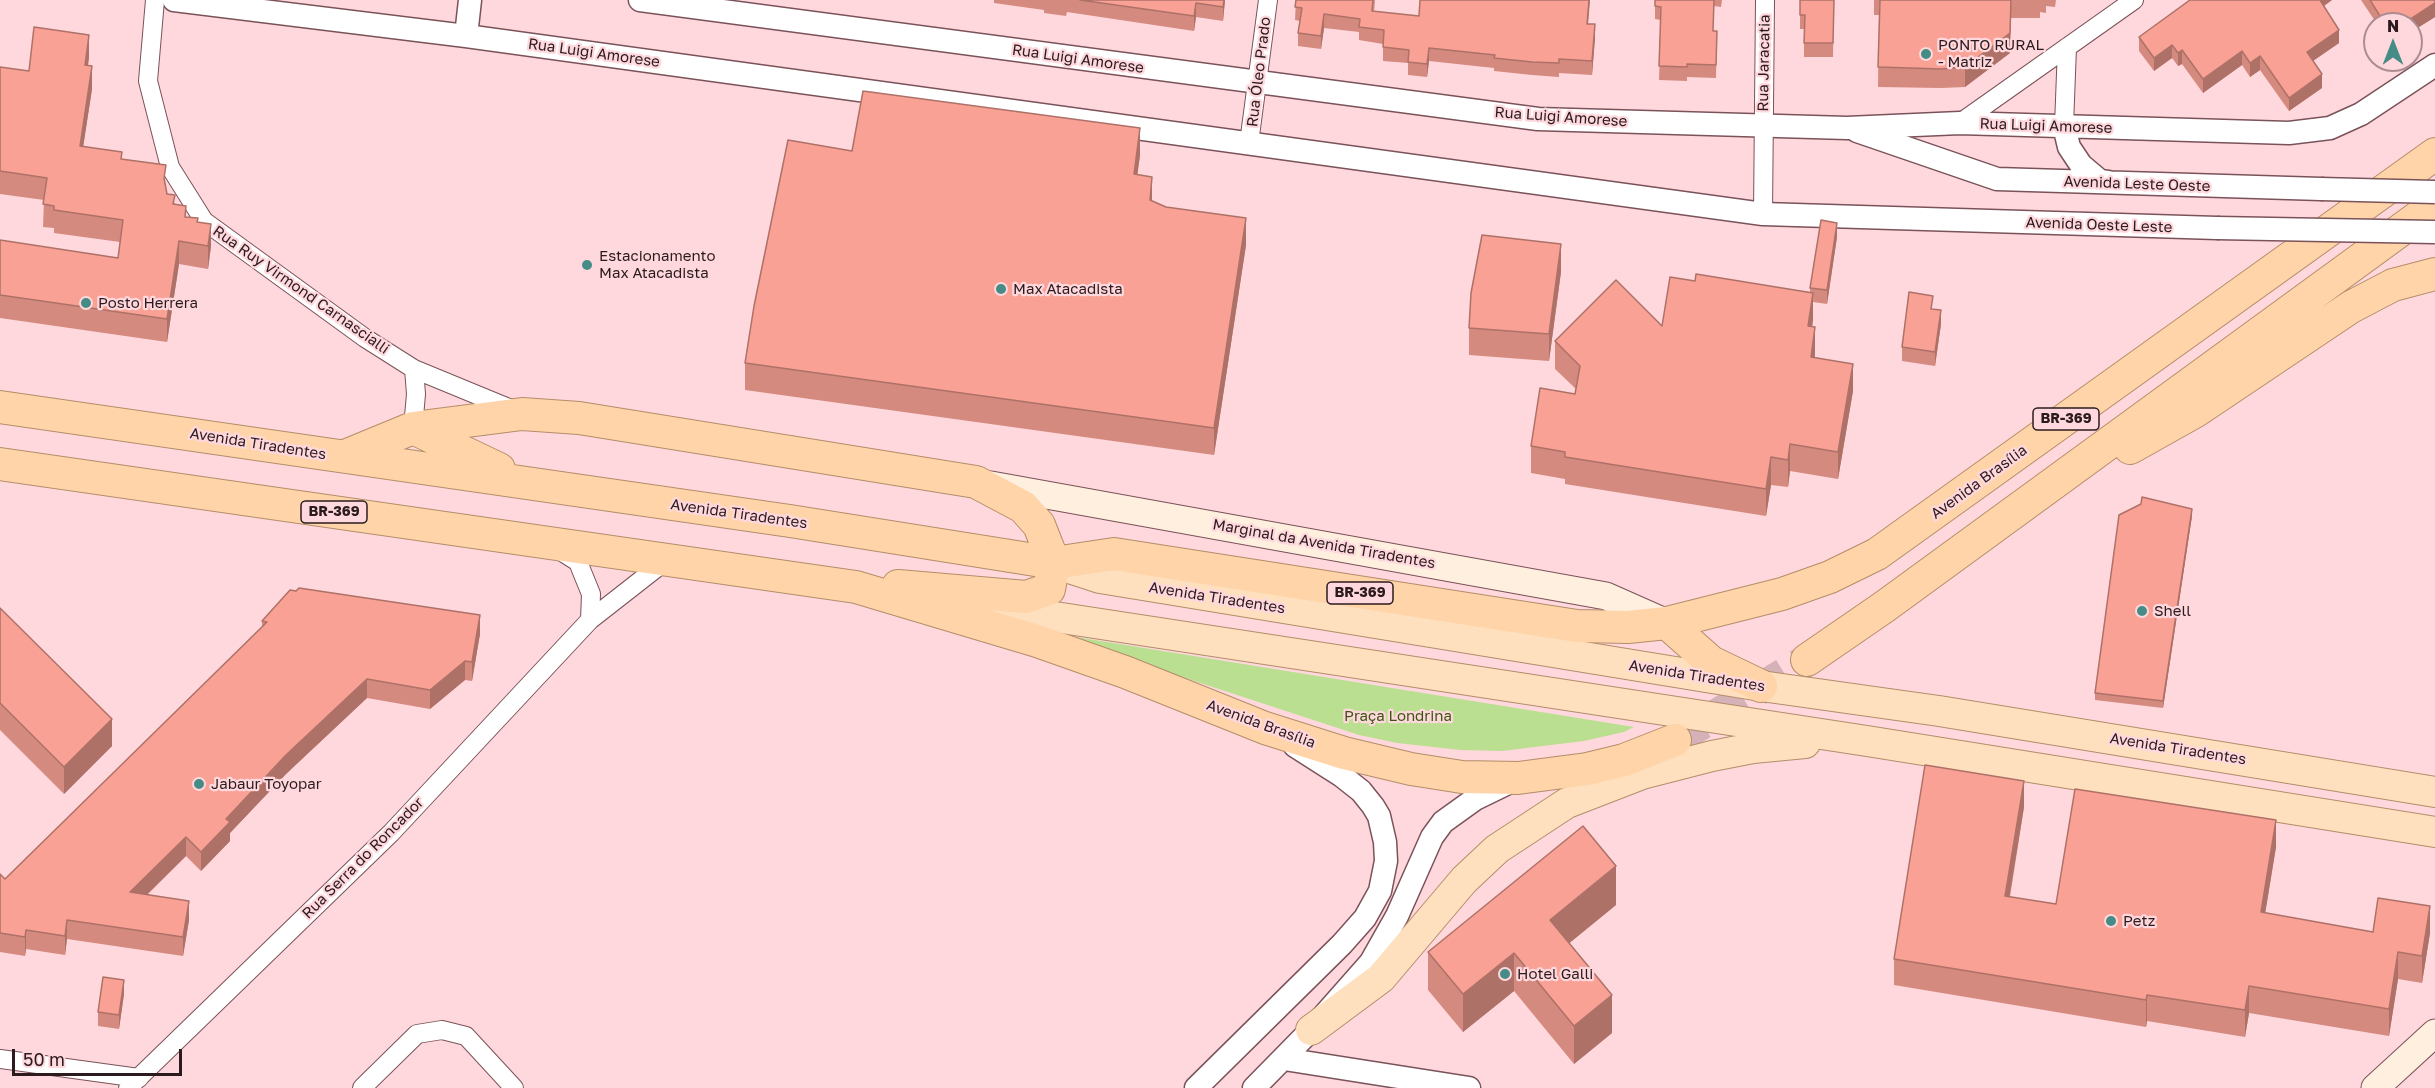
<!DOCTYPE html>
<html>
<head>
<meta charset="utf-8">
<style>
	body { margin:0 }
	#map { position:relative; width:2435px; height:1088px; overflow:hidden; background:#ffd8dd; font-family:"Golos Text",sans-serif }
	canvas { display:block }
	.north { position:absolute; left:2363px; top:12px; width:60px; height:60px; box-sizing:border-box; background:#ffd8dd; border:2px solid #ab8c91; border-radius:50%; rotate:0deg; font-size:16px; font-weight:700; line-height:24px; text-align:center; color:#2c1b1e }
	.north::after { content:''; display:block; margin:auto; width:21px; height:27px; background:#458c86; clip-path:polygon(50% 0,100% 100%,50% 72%,0 100%) }
	.scale { position:absolute; left:12px; top:1049px; width:170px; height:27px; box-sizing:border-box; border:3px solid #2c1b1e; border-top:0; padding-left:8px; font-size:18px; line-height:21px; white-space:nowrap; color:#2c1b1e; -webkit-text-stroke:4px #ffd8dd; paint-order:stroke }
</style>
</head>
<body>
<div id="map">
<canvas width="2435" height="1088"></canvas>
<div class="north">N</div>
<div class="scale">50 m</div>
</div>
<script>
const ctx = document.querySelector('canvas').getContext('2d');
ctx.lineJoin = 'round';
function fill(path, color) { ctx.fillStyle = color; ctx.fill(path, 'evenodd'); }
const shape = rows => new Path2D(rows.map(r => 'M' + r).join(''));
function trace(path, color, width, dash) { ctx.strokeStyle = color; ctx.lineWidth = width; ctx.lineCap = dash ? 'butt' : 'round'; ctx.setLineDash(dash || []); ctx.stroke(path); }
function drawText(font, color, halo, rows, align = 'center') {
  ctx.font = font + ' "Golos Text",sans-serif'; ctx.lineWidth = 4.5; ctx.setLineDash([]); ctx.textBaseline = 'middle'; ctx.strokeStyle = halo; ctx.fillStyle = color; for (const [text, x, y, turn = 0] of rows) {
    ctx.save(); ctx.translate(x, y); ctx.rotate((+turn || 0) * Math.PI / 180); ctx.textAlign = isNaN(turn) ? turn : align; if (halo) ctx.strokeText(text, 0, 0); ctx.fillText(text, 0, 0); ctx.restore();
  }
}
fill(shape([
	[1045,632,1634,727,1624,732,1584,741,1502,751,1460,750,1397,743,1359,735]
]), '#bbdf91');
trace(shape([
	[1675,740,1807,660]
]), '#d5b2b7', 32, [32, 16]);
const minor = shape([
	[155,0,148,81,170,167,204,221,365,338,414,369,516,411],
	[1960,123,2134,0],
	[2064,126,2067,47],
	[1249,143,1268,0],
	[1763,214,1765,0],
	[413,428,416,394,414,369],
	[559,550,578,562,591,594,590,620],
	[0,1059,139,1078],
	[128,1088,391,833,590,620,668,559],
	[362,1088,417,1034,442,1030,466,1036,514,1088]
]);
const tertiary = shape([
	[174,0,466,36,1763,214,2217,228],
	[640,0,1538,119,1847,128,1960,123,2289,133,2330,128,2361,114,2435,65],
	[466,36,470,0],
	[2064,126,2069,147,2081,165,2100,181,2108,182],
	[1857,131,1997,179,2321,189],
	[1284,1059,1469,1088],
	[1196,1088,1342,944,1365,918,1380,891,1386,861,1385,842,1379,816,1373,806,1361,791,1342,776,1295,746],
	[1254,1088,1311,1030,1371,962,1397,916,1432,837,1443,822,1475,799,1514,780]
]);
const secondary = shape([
	[991,485,1606,596,1667,623],
	[2375,1088,2435,1033]
]);
const primary = shape([
	[1054,563,1100,578,1761,686,1939,711,2435,792],
	[983,606,1867,741,2435,832],
	[1311,1030,1381,978,1464,880,1497,849,1567,803,1642,774,1712,756,1753,748,1805,743]
]);
const trunk = shape([
	[0,407,790,521,1054,563,1114,554,1577,626,1628,627,1667,623,1782,594,1830,577,1877,554,2435,154],
	[413,428,499,469],
	[2130,448,2196,411,2351,307,2393,285,2435,274],
	[345,456,413,428,522,414,579,418,976,482,1023,507,1039,525,1054,563,1049,589,1026,597,898,586],
	[0,464,856,587,1037,641,1125,672,1265,728,1344,753,1411,769,1462,777,1518,778,1587,769,1624,760,1675,740],
	[1667,623,1711,662,1761,686],
	[1807,660,1884,607,2435,205]
]);
trace(minor, '#7a5259', 20);
trace(tertiary, '#7a5259', 25);
trace(secondary, '#7a5259', 29);
trace(primary, '#b48d6a', 32);
trace(trunk, '#b48d6a', 34);
trace(minor, '#fff', 18);
trace(tertiary, '#fff', 22);
trace(secondary, '#feefdf', 27);
trace(primary, '#fedfbe', 30);
trace(trunk, '#fed4a8', 32);
const tertiaryBridge = shape([
	[2321,189,2435,192],
	[2217,228,2435,232]
]);
trace(tertiaryBridge, '#7a5259', 25, []);
trace(tertiaryBridge, '#fff', 22);
fill(shape([
	[994,0,1225,0,1223,21,1196,17,1194,31,1067,12,1066,16,1044,13,1044,10,994,3],
	[1296,0,1375,0,1374,12,1419,16,1588,24,1595,38,1592,75,1559,73,1559,77,1532,75,1494,71,1494,68,1429,61,1427,77,1408,75,1408,63,1383,61,1383,44,1359,40,1359,32,1324,28,1321,49,1298,46,1298,33,1300,21,1295,20],
	[1655,0,1722,0,1721,7,1714,6,1713,31,1717,31,1716,78,1687,77,1687,81,1659,80,1661,20,1655,19],
	[1800,0,1834,0,1833,57,1804,57,1804,29,1800,29],
	[1874,0,2056,0,2055,7,2046,6,2046,13,2040,12,2040,18,2011,18,2010,53,1965,87,1941,88,1878,87,1879,15,1874,15],
	[2332,0,2324,6,2339,43,2313,61,2322,88,2289,111,2260,70,2250,77,2242,65,2203,93,2182,64,2178,66,2172,58,2154,71,2139,51,2139,37],
	[2361,0,2435,0,2435,17,2411,32,2411,24,2377,24],
	[89,57,88,65,92,89,83,146,122,160,165,188,167,194,186,217,198,222,211,246,208,269,179,264,167,342,0,318,0,240,118,258,120,242,54,233,54,228,43,227,44,200,0,194,0,67,29,71],
	[852,151,1140,155,1137,174,1152,201,1246,245,1214,455,745,390,745,363],
	[1837,237,1827,304,1813,302,1813,320,1812,327,1815,355,1815,358,1853,391,1838,479,1790,471,1788,487,1771,485,1766,516,1565,484,1565,479,1531,473,1531,446,1575,394,1576,389,1555,369,1555,341,1662,326,1695,281,1810,292,1810,288],
	[1561,272,1549,361,1469,355,1469,328],
	[1933,309,1941,324,1935,366,1902,361,1902,347],
	[2192,516,2163,708,2095,700,2095,693],
	[0,608,112,746,64,794,0,730],
	[262,621,480,634,472,681,465,680,430,709,367,698,286,774,230,833,230,841,201,871,186,856,147,895,189,920,183,956,67,939,65,955,26,949,25,956,0,952,0,874,5,879,262,627],
	[2024,807,2010,897,2056,904,2276,847,2265,913,2373,932,2430,933,2422,983,2398,979,2389,1036,2249,1013,2245,1037,2147,1021,2146,1027,1894,985,1894,959],
	[1616,905,1569,943,1612,1033,1574,1064,1514,991,1463,1032,1428,990,1428,952],
	[124,994,119,1029,98,1026,98,1012]
]), '#d58a7f');
fill(shape([
	[1224,0,1225,0,1223,21,1223,7],
	[1589,0,1590,0,1587,37,1587,24],
	[2011,0,2010,53,1965,87,1965,67],
	[2318,0,2332,0,2318,10],
	[1196,3,1196,17,1194,31,1194,16],
	[2435,3,2435,17,2411,32,2411,24,2403,24],
	[1324,14,1324,28,1321,49,1321,36],
	[1595,24,1595,38,1592,75,1592,61],
	[2339,30,2339,43,2307,65,2307,52],
	[89,35,89,57,85,88,85,65],
	[2172,45,2172,58,2154,71,2154,58],
	[1429,48,1429,61,1427,77,1427,64],
	[2182,50,2182,64,2178,66,2178,53],
	[2242,51,2242,65,2203,93,2203,79],
	[2260,56,2260,70,2250,77,2250,63],
	[92,66,92,89,80,168,80,146],
	[2322,74,2322,88,2289,111,2289,98],
	[1140,128,1140,155,1134,201,1134,174],
	[1152,177,1152,204,1150,200],
	[1246,218,1246,245,1214,455,1214,428],
	[1837,223,1837,237,1827,304,1827,290],
	[211,224,211,246,208,269,208,246],
	[179,241,179,264,167,342,167,319],
	[1561,244,1561,272,1549,361,1549,334],
	[1813,293,1813,320,1808,354,1808,326],
	[1941,310,1941,324,1935,366,1935,352],
	[1815,327,1815,355,1811,384,1811,357],
	[1853,364,1853,391,1838,479,1838,452],
	[1790,444,1790,471,1788,487,1788,460],
	[1771,457,1771,485,1766,516,1766,489],
	[2192,509,2192,516,2163,708,2163,701],
	[480,615,480,634,472,681,472,662],
	[465,661,465,680,430,709,430,690],
	[367,679,367,698,286,774,230,833,230,841,201,871,201,852,226,819,286,755],
	[112,719,112,746,64,794,64,767],
	[2024,781,2024,807,2005,923,2005,896],
	[2276,820,2276,847,2261,939,2261,912],
	[186,837,186,856,130,911,130,892],
	[1616,866,1616,905,1550,959,1550,920],
	[189,901,189,920,183,956,183,937],
	[2430,906,2430,933,2422,983,2422,956],
	[67,920,67,939,65,955,65,936],
	[26,930,26,949,25,956,25,937],
	[2398,952,2398,979,2389,1036,2389,1009],
	[1514,953,1514,991,1463,1032,1463,994],
	[124,980,124,994,119,1029,119,1015],
	[2249,986,2249,1013,2245,1037,2245,1010],
	[1612,995,1612,1033,1574,1064,1574,1026],
	[2147,995,2147,1021,2146,1027,2146,1000]
]), '#ae7168');
const building = shape([
	[1080,0,1224,0,1223,7,1196,3,1194,16,1080,0],
	[1296,0,1373,0,1372,11,1419,16,1420,0,1589,0,1587,24,1595,24,1592,61,1559,59,1559,63,1532,62,1494,58,1495,55,1429,48,1427,64,1408,62,1409,50,1383,47,1384,30,1359,27,1360,19,1324,14,1321,36,1298,33,1302,8,1295,7,1296,0],
	[1655,0,1714,0,1713,31,1717,31,1716,65,1687,64,1687,67,1659,66,1661,7,1655,6,1655,0],
	[1800,0,1834,0,1833,43,1804,43,1805,15,1800,15,1800,0],
	[1880,0,2011,0,2010,33,1965,67,1941,69,1878,67,1880,0],
	[2190,0,2320,0,2339,30,2307,52,2322,74,2289,98,2260,56,2250,63,2242,51,2203,79,2182,50,2178,53,2172,45,2154,58,2139,37,2190,0],
	[2370,0,2435,0,2435,3,2403,24,2385,24,2370,0],
	[34,27,89,35,85,65,92,66,80,146,122,152,121,159,166,165,164,178,167,194,175,195,173,204,186,206,185,217,198,218,197,222,211,224,208,246,179,241,167,319,0,295,0,240,118,258,123,220,54,210,54,206,43,204,47,178,0,171,0,67,29,71,34,27],
	[863,91,1140,128,1134,174,1152,177,1150,200,1166,207,1246,218,1214,428,745,363,754,306,788,140,852,151,863,91],
	[1821,220,1837,223,1827,290,1810,288,1821,220],
	[1482,235,1561,244,1549,334,1469,328,1471,293,1482,235],
	[1696,274,1813,293,1808,326,1815,327,1811,357,1853,364,1838,452,1790,444,1788,460,1771,457,1766,489,1565,457,1565,452,1531,446,1540,388,1575,394,1580,366,1555,341,1616,280,1662,326,1670,277,1695,281,1696,274],
	[1909,292,1933,296,1931,309,1941,310,1935,352,1902,347,1909,292],
	[2142,497,2192,509,2163,701,2095,693,2119,515,2141,504,2142,497],
	[299,588,480,615,472,662,465,661,430,690,367,679,286,755,226,819,230,822,201,852,186,837,130,892,189,901,183,937,67,920,65,936,26,930,25,937,0,933,0,874,5,879,267,622,262,621,290,590,296,591,299,588],
	[0,608,112,719,64,767,0,703,0,608],
	[1925,765,2024,781,2005,896,2056,904,2075,789,2276,820,2261,912,2373,932,2378,898,2430,906,2422,956,2398,952,2389,1009,2249,986,2245,1010,2147,995,2146,1000,1894,959,1925,765],
	[1583,826,1616,866,1550,920,1612,995,1574,1026,1514,953,1463,994,1428,952,1583,826],
	[103,977,124,980,119,1015,98,1012,103,977]
]);
fill(building, '#f8a194');
trace(building, '#ae7168', 1.5);
for (const [x, y, r, color] of [
	[1926,54,6,"#458c86"],
	[587,265,6,"#458c86"],
	[1001,289,6,"#458c86"],
	[86,303,6,"#458c86"],
	[2142,611,6,"#458c86"],
	[199,784,6,"#458c86"],
	[2111,921,6,"#458c86"],
	[1505,974,6,"#458c86"]
]) { const dot = new Path2D(); dot.arc(x, y, r, 0, 2 * Math.PI); ctx.fillStyle = color; ctx.fill(dot); trace(dot, '#ffd8dd', 2); }
for (const [x, y, w] of [
	[2066,419,66],
	[334,512,66],
	[1360,593,66]
]) { const box = new Path2D(); box.roundRect(x - w / 2, y - 11, w, 22, 4.5); ctx.fillStyle = '#ffd8dd'; ctx.fill(box); trace(box, '#2c1b1e', 1.5); }
drawText('bold 14px', '#2c1b1e', null, [
	["BR-369",2066,419],
	["BR-369",334,512],
	["BR-369",1360,593]
]);
drawText('15px', '#2c1b1e', '#ffd8dd', [
	["PONTO RURAL",1938,45],
	["- Matriz",1938,62],
	["Estacionamento",599,256],
	["Max Atacadista",599,273],
	["Max Atacadista",1013,289],
	["Posto Herrera",98,303],
	["Shell",2154,611],
	["Jabaur Toyopar",211,784],
	["Petz",2123,921],
	["Hotel Galli",1517,974]
], 'left');
drawText('15px', '#2c1b1e', '#ffd8dd', [
	["Rua Luigi Amorese",594,53,8],
	["Rua Luigi Amorese",1078,59,8],
	["Rua Jaracatia",1764,63,-89],
	["Rua Óleo Prado",1259,72,-83],
	["Rua Luigi Amorese",1561,117,4],
	["Rua Luigi Amorese",2046,126,2],
	["Avenida Leste Oeste",2137,184,2],
	["Avenida Oeste Leste",2099,225,2],
	["Rua Ruy Virmond Carnascialli",301,290,35],
	["Avenida Tiradentes",258,444,9],
	["Avenida Brasília",1979,482,-36],
	["Avenida Tiradentes",739,514,8],
	["Marginal da Avenida Tiradentes",1324,544,10],
	["Avenida Tiradentes",1217,598,9],
	["Avenida Tiradentes",1697,676,9],
	["Avenida Brasília",1261,724,20],
	["Avenida Tiradentes",2178,749,9],
	["Rua Serra do Roncador",363,858,-45]
]);
drawText('15px', '#3b5511', '#ffd8dd', [
	["Praça Londrina",1398,716]
]);
</script>
</body>
</html>
